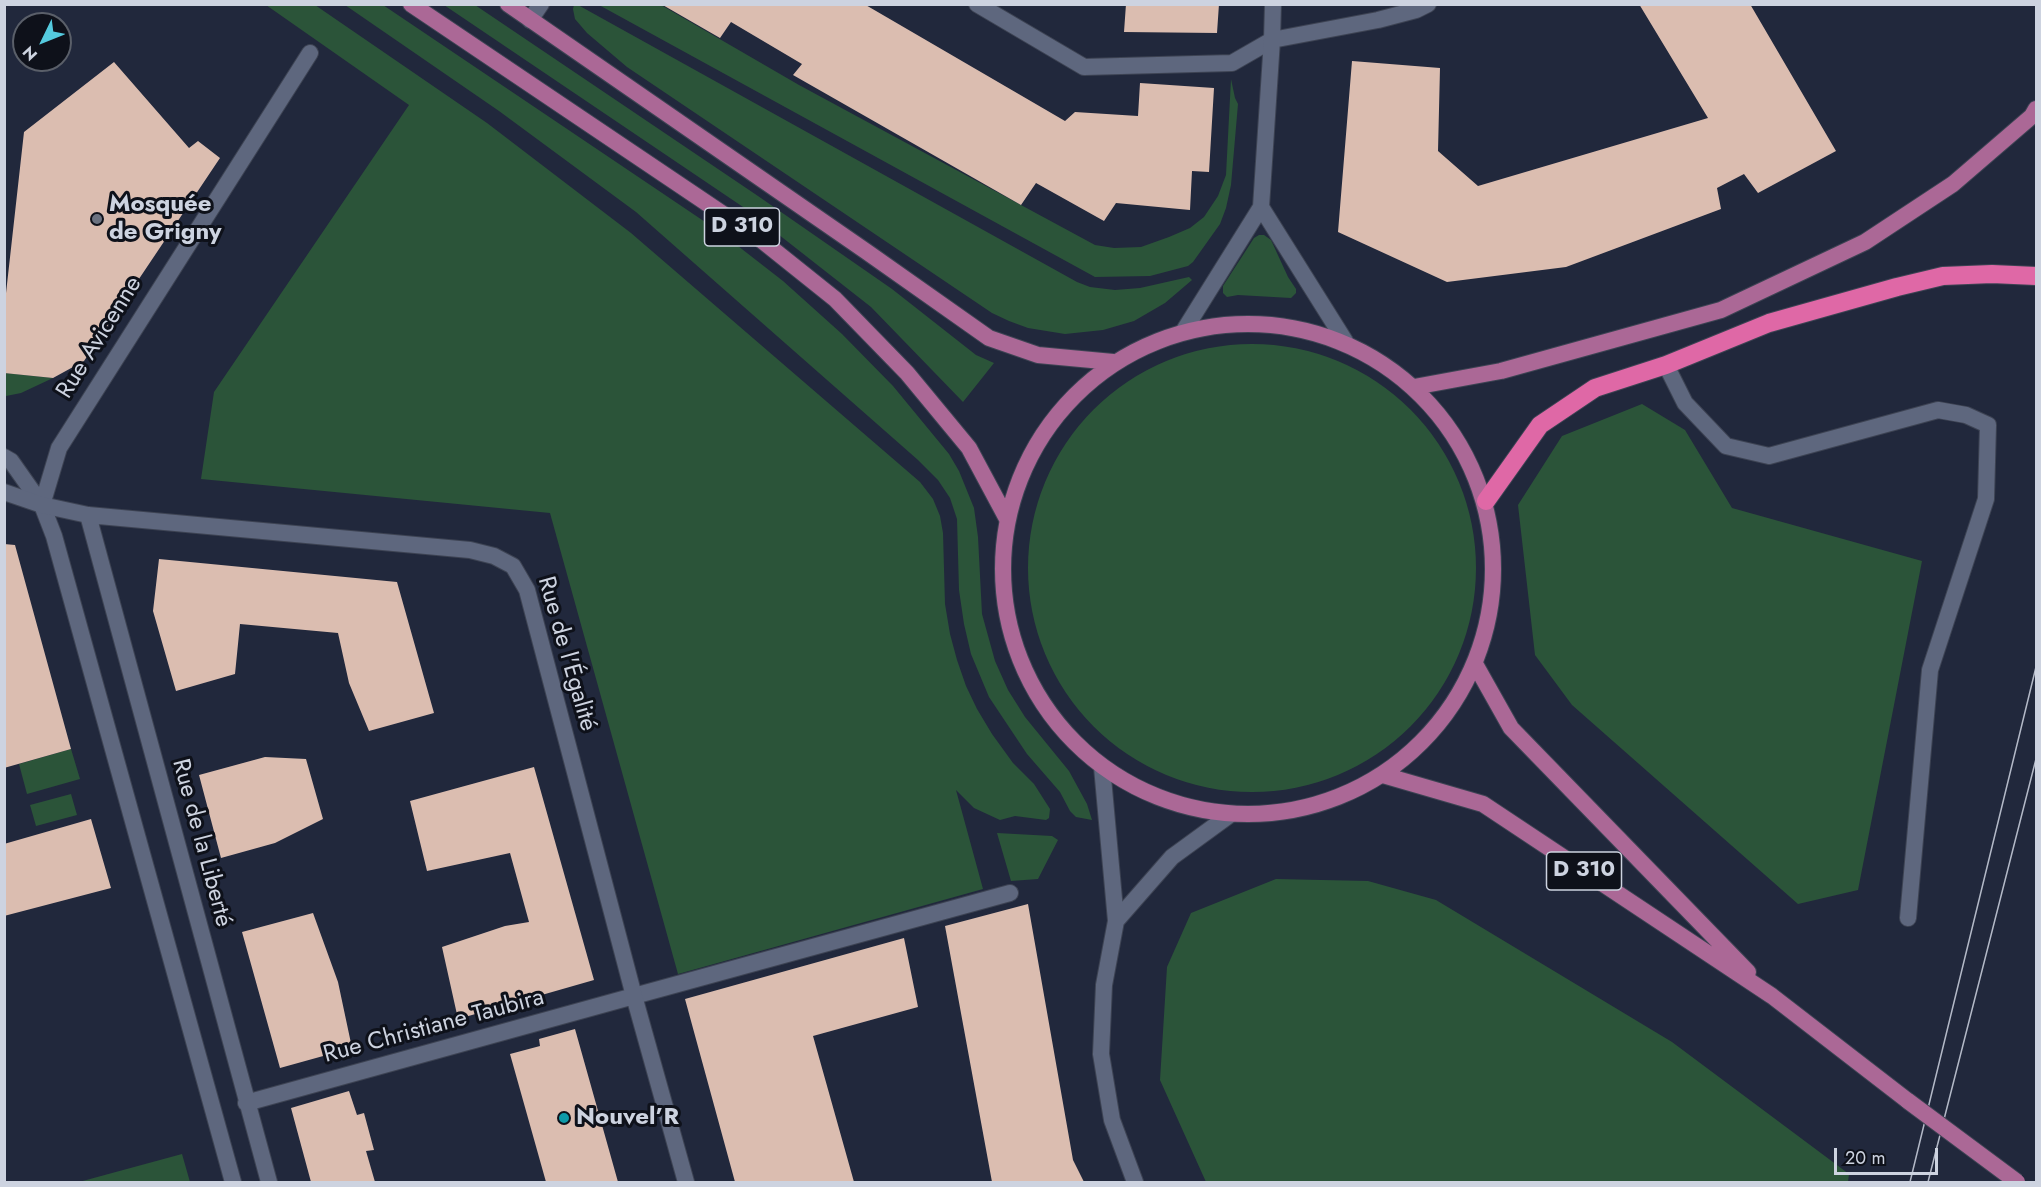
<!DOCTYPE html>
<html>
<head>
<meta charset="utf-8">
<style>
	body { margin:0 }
	#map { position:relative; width:2041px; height:1187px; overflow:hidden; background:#21283c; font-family:Jost,sans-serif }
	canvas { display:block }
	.frame { position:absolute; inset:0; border:6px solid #cdd3e0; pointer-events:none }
	.north { position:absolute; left:12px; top:12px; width:60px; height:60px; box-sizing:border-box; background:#0e111a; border:2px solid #5a5f69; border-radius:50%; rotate:227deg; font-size:16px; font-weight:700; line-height:24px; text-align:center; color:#cdd3e0 }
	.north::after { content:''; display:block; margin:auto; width:21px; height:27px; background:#54cade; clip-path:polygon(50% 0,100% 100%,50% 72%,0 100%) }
	.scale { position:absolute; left:1834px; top:1148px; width:104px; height:27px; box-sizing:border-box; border:3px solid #cdd3e0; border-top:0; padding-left:8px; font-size:18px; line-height:21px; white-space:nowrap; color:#cdd3e0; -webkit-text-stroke:4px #0e111a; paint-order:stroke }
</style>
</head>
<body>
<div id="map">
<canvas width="2041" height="1187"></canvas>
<div class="frame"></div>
<div class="north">N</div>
<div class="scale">20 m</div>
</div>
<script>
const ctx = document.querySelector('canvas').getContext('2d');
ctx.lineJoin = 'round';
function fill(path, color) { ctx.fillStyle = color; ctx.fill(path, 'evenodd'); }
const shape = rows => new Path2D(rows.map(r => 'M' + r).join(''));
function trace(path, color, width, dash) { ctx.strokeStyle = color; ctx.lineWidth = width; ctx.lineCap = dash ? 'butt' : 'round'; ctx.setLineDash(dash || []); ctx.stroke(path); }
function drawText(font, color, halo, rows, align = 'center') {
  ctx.font = font + ' Jost,sans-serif'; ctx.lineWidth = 6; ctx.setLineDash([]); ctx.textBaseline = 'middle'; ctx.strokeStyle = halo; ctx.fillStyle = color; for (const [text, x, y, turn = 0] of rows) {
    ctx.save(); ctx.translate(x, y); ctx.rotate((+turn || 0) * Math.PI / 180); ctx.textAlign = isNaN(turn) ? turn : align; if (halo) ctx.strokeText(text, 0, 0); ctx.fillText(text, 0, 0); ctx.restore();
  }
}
fill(shape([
	[266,5,315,5,487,123,631,233,920,482,933,499,940,516,943,533,945,604,950,634,957,660,966,686,977,709,992,734,1013,763,1034,784,1050,809,1049,818,1046,820,1015,816,1000,820,974,808,956,790,983,889,678,974,550,513,201,479,214,392,409,105],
	[345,5,383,5,720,232,783,281,842,334,893,386,949,454,959,471,974,508,978,537,982,614,995,661,1008,690,1025,717,1069,771,1087,804,1092,820,1076,817,1070,811,1060,792,1027,754,989,697,971,654,964,624,959,590,957,519,950,498,938,480,918,460,636,212,499,111],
	[444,5,475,5,758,196,892,289,976,355,994,363,963,402,871,307,746,209],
	[574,5,578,5,1077,282,1090,287,1115,290,1140,288,1189,277,1192,280,1165,303,1134,321,1103,330,1065,334,1028,328,1009,321,992,313,627,67,587,33,575,19,573,9],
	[599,5,661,5,799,85,1095,245,1114,248,1141,247,1169,237,1190,228,1204,217,1218,196,1226,175,1231,79,1235,98,1238,104,1231,185,1226,208,1220,224,1193,262,1188,266,1150,276,1095,277],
	[1259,235,1264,235,1271,240,1288,277,1296,289,1296,293,1291,298,1238,295,1227,297,1223,293,1223,286,1254,238],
	'1028 568a224 224 0 1 1 448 0a224 224 0 1 1-448 0Z',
	[5,373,53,378,21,393,6,396,5,396],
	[1642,404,1685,430,1732,508,1922,561,1858,890,1798,904,1572,705,1535,655,1518,505,1562,436],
	[71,749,80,779,27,794,19,764],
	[71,794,77,815,36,826,30,805],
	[997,833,1052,836,1058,840,1038,879,1011,881],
	[1276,879,1368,881,1436,900,1672,1042,1849,1174,1848,1182,1206,1182,1160,1080,1167,967,1191,913],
	[182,1154,190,1182,79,1182]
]), '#2b5439');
fill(shape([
	[661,4,864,4,1065,121,1075,112,1138,116,1140,83,1214,88,1209,172,1192,171,1190,210,1116,203,1104,221,1036,183,1021,205,793,75,802,64,731,22,720,38],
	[1126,4,1219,4,1217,33,1124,32],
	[1639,4,1750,4,1836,151,1758,193,1744,174,1717,188,1721,209,1566,267,1447,282,1338,232,1352,61,1440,68,1438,151,1478,186,1708,118],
	[114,62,189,148,198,141,220,158,84,361,53,378,4,373,4,311,24,132],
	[4,544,15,545,71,749,4,768],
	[159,559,397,582,434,713,369,731,349,683,338,633,240,624,235,674,176,691,153,611],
	[265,757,306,759,323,819,275,843,221,858,199,775],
	[534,767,594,980,458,1019,442,947,505,926,529,922,510,853,427,871,410,801],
	[91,819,111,888,4,916,4,844],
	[1028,904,1073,1160,1084,1182,992,1182,945,926],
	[313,913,338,982,352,1048,280,1068,242,932],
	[904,938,918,1007,813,1036,854,1182,735,1182,685,999],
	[575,1029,618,1182,546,1182,510,1054,540,1046,539,1039],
	[349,1091,357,1115,364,1113,374,1150,366,1151,375,1182,311,1182,291,1108]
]), '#dbbdb0');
const service = shape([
	[977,4,1084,67,1232,63,1272,40],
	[1666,365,1685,403,1726,446,1769,456,1938,410,1966,415,1988,425,1986,499,1930,670,1908,918],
	[4,457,11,461,42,505,54,536,233,1182],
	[42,505,59,448,310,53],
	[634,996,1010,893]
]);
const minor = shape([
	[530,20,541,4],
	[1272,40,1273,4],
	[1261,207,1345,341],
	[1183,332,1261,207,1272,40,1378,20,1416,10,1428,4],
	[4,492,42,505,88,515,470,550,494,556,513,566,527,590,634,996,686,1182],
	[88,515,269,1182],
	[1102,767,1116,921,1104,985,1101,1054,1112,1120,1135,1182],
	[1116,921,1172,857,1231,814],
	[246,1103,634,996]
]);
const primary = shape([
	[411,4,760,239,835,299,907,373,969,448,1007,519],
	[508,4,867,252,989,338,1038,355,1113,362],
	'1003 569a245 245 0 1 1 490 0a245 245 0 1 1-490 0Z',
	[1414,387,1501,371,1721,310,1865,242,1953,184,2032,116,2036,109],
	[1475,664,1511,728,1748,972],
	[1383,775,1483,804,1772,996,1908,1101]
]);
const motorway = shape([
	[1486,501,1540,425,1595,388,1666,365,1769,323,1897,287,1943,276,1992,274,2036,276]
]);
trace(service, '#3d4353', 18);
trace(minor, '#3d4353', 18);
trace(primary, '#3d4353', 18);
trace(motorway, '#3d4353', 20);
trace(service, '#5e677e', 16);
trace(minor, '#5e677e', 16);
trace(primary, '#ab6896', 16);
trace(motorway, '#df68a6', 18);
trace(shape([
	[1910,1182,2036,667],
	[1928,1182,2036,759]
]), '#b3b9c7', 1.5);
const primaryBridge = shape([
	[1908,1101,2017,1182]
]);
trace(primaryBridge, '#3d4353', 18, []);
trace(primaryBridge, '#ab6896', 16);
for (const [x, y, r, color] of [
	[97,219,6,"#6b7280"],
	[564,1118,6,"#0f9aa8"]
]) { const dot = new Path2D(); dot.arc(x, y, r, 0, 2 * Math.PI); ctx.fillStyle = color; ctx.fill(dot); trace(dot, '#0e111a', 2); }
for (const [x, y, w] of [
	[742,227,75],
	[1584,871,75]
]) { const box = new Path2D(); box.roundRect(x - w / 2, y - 19, w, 38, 4.5); ctx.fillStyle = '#0e111a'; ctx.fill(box); trace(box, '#cdd3e0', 1.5); }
drawText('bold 22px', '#cdd3e0', null, [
	["D 310",742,227],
	["D 310",1584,871]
]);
drawText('bold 24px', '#cdd3e0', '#0e111a', [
	["Mosquée",109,205],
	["de Grigny",109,233],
	["Nouvel’R",576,1118]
], 'left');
drawText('24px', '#cdd3e0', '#0e111a', [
	["Rue Avicenne",100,338,-58],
	["Rue de l'Égalité",566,654,74],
	["Rue de la Liberté",201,843,75],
	["Rue Christiane Taubira",434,1027,-15]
]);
</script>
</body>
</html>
